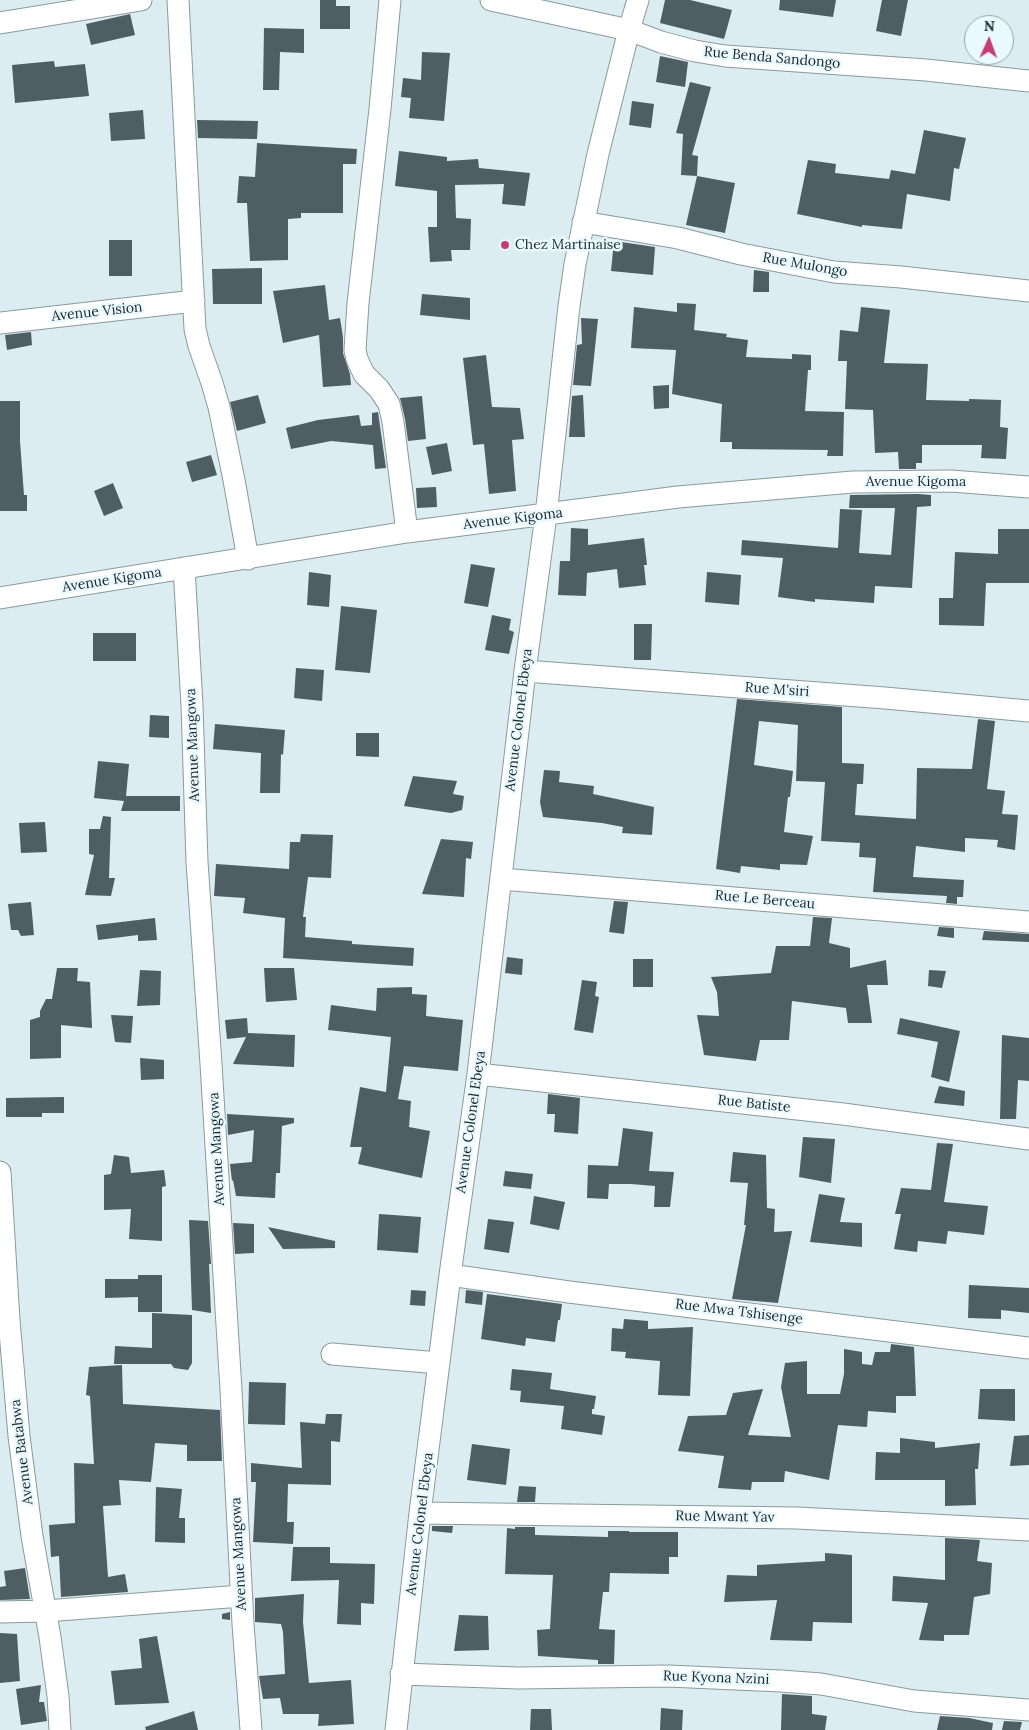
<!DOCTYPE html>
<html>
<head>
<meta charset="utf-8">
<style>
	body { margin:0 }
	#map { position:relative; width:1029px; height:1730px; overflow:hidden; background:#dbedf1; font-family:Lora,serif }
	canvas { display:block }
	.north { position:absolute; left:964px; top:15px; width:50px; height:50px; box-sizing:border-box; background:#e8faff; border:1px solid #97a5a8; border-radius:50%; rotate:2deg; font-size:14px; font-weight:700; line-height:20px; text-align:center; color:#1e2526 }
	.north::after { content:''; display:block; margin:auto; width:18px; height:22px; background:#c73c73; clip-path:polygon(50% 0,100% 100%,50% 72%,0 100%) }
</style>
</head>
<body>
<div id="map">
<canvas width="1029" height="1730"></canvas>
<div class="north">N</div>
</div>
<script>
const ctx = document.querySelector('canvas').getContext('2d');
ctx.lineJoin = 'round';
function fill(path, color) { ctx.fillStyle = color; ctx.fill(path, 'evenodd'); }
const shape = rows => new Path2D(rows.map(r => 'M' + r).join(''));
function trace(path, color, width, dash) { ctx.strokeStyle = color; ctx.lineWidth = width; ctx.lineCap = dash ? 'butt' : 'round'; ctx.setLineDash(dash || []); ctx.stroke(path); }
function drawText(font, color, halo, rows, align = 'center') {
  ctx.font = font + ' Lora,serif'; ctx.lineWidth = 5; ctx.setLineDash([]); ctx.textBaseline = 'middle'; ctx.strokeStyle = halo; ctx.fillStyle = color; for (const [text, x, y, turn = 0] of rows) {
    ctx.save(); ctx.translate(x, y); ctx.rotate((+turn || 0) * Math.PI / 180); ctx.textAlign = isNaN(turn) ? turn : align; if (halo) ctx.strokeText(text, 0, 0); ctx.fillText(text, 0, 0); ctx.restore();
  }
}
fill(shape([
	[320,0,336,0,336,6,350,6,350,29,320,29],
	[665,0,690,0,732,10,724,39,660,23],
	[780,0,836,0,833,17,779,10],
	[882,0,908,0,901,36,876,31],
	[130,14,135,35,91,45,86,24],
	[264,28,304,29,304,53,280,52,279,90,263,90],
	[422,52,450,53,444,121,409,118,411,98,401,97,403,78,421,80],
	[660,56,688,62,685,87,656,82],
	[54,61,55,67,85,64,89,96,15,103,12,65],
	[690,82,711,87,692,155,698,156,697,176,681,175,683,134,676,133],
	[632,101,654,104,651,128,629,125],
	[143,110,145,139,111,141,109,113],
	[197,120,258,121,257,139,198,138],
	[924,130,966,138,959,169,954,168,950,201,907,194,902,229,862,225,862,227,797,214,808,160,836,164,835,173,889,179,891,170,915,174],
	[257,143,357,149,356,164,343,164,343,213,301,213,301,218,288,219,288,260,250,261,247,203,237,203,239,176,255,177],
	[399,151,447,157,447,161,478,159,479,168,530,173,525,206,502,204,504,184,455,185,456,218,471,219,470,250,451,250,452,261,430,262,428,227,437,227,437,191,395,186],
	[697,176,735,183,725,233,686,225],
	[109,240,132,240,132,276,109,276],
	[614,241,655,247,653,275,611,271],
	[262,268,262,304,213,304,212,269],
	[754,270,769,272,769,292,753,292],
	[325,285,329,320,340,318,343,337,343,353,350,374,351,385,323,387,319,335,283,343,273,291],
	[422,294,470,298,470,320,420,315],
	[677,303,696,304,694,330,727,334,726,337,748,340,746,357,792,359,792,354,811,355,811,370,808,370,805,411,844,412,843,456,827,456,828,450,732,449,732,442,720,442,722,404,672,394,676,350,631,348,634,307,677,312],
	[861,307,890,310,884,363,928,364,926,400,969,401,969,399,1001,400,1000,427,1008,428,1006,459,981,458,982,445,922,445,922,463,916,463,916,469,899,469,898,452,875,453,873,410,845,409,847,361,838,361,840,330,858,332],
	[581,318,598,319,591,386,573,385,577,345,582,344],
	[31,332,32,345,7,350,5,335],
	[486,355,492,407,520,408,524,439,512,440,516,491,489,494,484,444,473,445,463,358],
	[669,385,669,408,654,409,653,386],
	[258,395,266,423,237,431,230,402],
	[583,395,585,437,569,437,572,396],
	[422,396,426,439,408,441,405,419,400,398],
	[0,401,20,401,20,441,24,495,27,495,27,511,0,511],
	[378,412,386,468,375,469,373,445,331,441,291,449,286,428,318,420,359,415,361,426,372,425,372,413],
	[447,443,452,471,432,475,426,447],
	[211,455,217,475,192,482,186,462],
	[113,483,123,508,104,516,94,491],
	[436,487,437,507,417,508,416,488],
	[918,494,931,495,931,506,917,507,912,588,875,586,874,603,815,599,815,602,778,597,783,558,741,555,742,540,838,548,840,509,862,510,859,553,891,555,895,508,849,508,850,495],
	[571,528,588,529,588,545,644,538,647,565,644,565,646,585,619,588,617,569,587,573,586,596,558,595,560,561,570,561],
	[998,529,1029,529,1029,583,986,583,984,626,939,625,939,598,953,598,955,552,998,554],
	[471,564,495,568,488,607,464,603],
	[309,572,331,575,329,607,307,605],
	[707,572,741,575,739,605,705,602],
	[341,606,377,610,370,673,335,670],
	[492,615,511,619,509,630,514,632,509,654,485,650],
	[634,624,652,624,651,660,634,660],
	[93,633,136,633,136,661,93,661],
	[296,668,324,670,322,701,294,698],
	[737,699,842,707,842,763,864,764,863,784,857,784,855,815,916,819,917,768,972,769,978,719,995,721,987,789,1005,791,1002,814,1018,815,1015,850,997,847,998,840,965,838,965,852,916,846,913,877,964,880,963,897,957,897,957,904,946,903,947,896,873,892,876,858,859,857,860,843,821,841,825,782,796,781,798,725,759,721,754,765,793,771,790,797,788,797,784,832,813,836,807,865,780,864,780,870,741,866,740,873,716,869],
	[150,715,169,716,169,738,149,737],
	[215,724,285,730,283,755,281,754,280,793,260,793,261,753,213,749],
	[356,733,379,733,379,757,356,756],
	[98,761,129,764,126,796,180,796,180,811,121,811,124,801,94,798],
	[544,770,560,771,559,782,594,786,593,794,654,807,652,835,622,833,623,827,602,823,543,817,540,802],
	[413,776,457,781,453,794,464,796,462,810,451,813,404,806],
	[103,816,111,817,109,878,115,878,111,896,85,895,94,855,89,854,89,829,100,829],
	[45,822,47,852,21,853,19,823],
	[301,834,333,835,331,878,308,877,303,917,306,917,305,937,352,941,352,944,414,948,413,966,283,958,285,918,243,913,245,898,214,896,216,864,289,869,290,842,300,842],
	[441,839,473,842,471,859,466,858,464,897,422,894],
	[614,901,628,902,624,934,609,932],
	[31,902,34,935,21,936,18,930,11,930,8,904],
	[813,917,832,918,829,943,850,948,850,968,886,960,888,985,867,985,872,1023,848,1023,846,1008,792,1001,789,1040,760,1040,756,1061,704,1055,697,1015,719,1016,717,992,711,977,771,973,776,946,810,946],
	[155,918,157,940,138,941,138,935,98,940,96,925],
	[939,927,954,928,954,938,937,936],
	[984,931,1029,934,1029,942,982,940],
	[507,957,523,959,522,975,505,973],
	[633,959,653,959,653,987,633,987],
	[57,968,78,968,77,981,90,982,92,1028,61,1025,61,1058,30,1059,30,1020,40,1017,40,1011,46,999,52,999],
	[264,968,294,968,297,1000,266,1002],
	[140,970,161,971,160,1005,137,1006],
	[929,970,946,971,942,988,928,986],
	[582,980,597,982,595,996,599,997,593,1033,574,1030],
	[412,987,412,994,427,995,426,1016,463,1020,458,1071,404,1066,398,1099,411,1101,409,1127,430,1131,422,1178,358,1164,362,1147,350,1147,360,1087,386,1092,391,1037,328,1030,331,1005,376,1011,377,988],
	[111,1015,133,1016,131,1043,115,1042],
	[247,1018,248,1033,295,1035,294,1067,233,1064,246,1037,227,1039,225,1020],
	[900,1018,960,1031,949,1082,931,1077,938,1042,897,1034],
	[1002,1035,1029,1038,1029,1081,1018,1080,1016,1119,1000,1119],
	[140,1058,164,1060,164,1079,141,1080],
	[939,1086,965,1091,964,1106,934,1103],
	[548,1094,580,1098,578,1134,554,1132,555,1114,547,1114],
	[64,1097,64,1113,42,1113,42,1117,6,1117,6,1098],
	[227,1114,294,1118,294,1123,282,1126,280,1173,276,1173,275,1198,236,1196,233,1180,232,1181,230,1164,252,1162,254,1130,228,1135],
	[623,1128,653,1132,649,1171,674,1172,670,1207,654,1207,655,1186,631,1184,609,1184,608,1199,587,1198,588,1165,618,1166],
	[803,1137,835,1139,831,1183,799,1177],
	[937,1143,953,1144,944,1202,988,1206,984,1235,948,1231,946,1244,918,1241,917,1252,894,1249,901,1214,895,1214,901,1188,931,1190],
	[733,1152,766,1155,767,1208,775,1209,774,1232,792,1231,778,1303,732,1299,746,1225,744,1225,748,1183,730,1182],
	[114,1155,129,1157,131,1173,164,1170,166,1186,162,1187,162,1241,129,1239,131,1209,104,1210,104,1175,111,1174],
	[505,1171,533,1174,531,1189,503,1186],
	[819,1194,845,1198,840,1222,862,1223,862,1247,810,1242],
	[534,1196,565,1202,559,1230,530,1224],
	[379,1214,421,1217,418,1253,377,1250],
	[488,1219,514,1222,509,1253,484,1249],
	[189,1220,208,1221,211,1264,209,1264,211,1313,192,1310],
	[233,1223,254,1224,254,1253,235,1254],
	[268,1227,335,1241,335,1248,283,1249],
	[138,1275,162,1275,162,1312,138,1312,138,1297,105,1298,105,1279,138,1279],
	[969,1285,1029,1288,1029,1313,1001,1310,1001,1319,968,1318],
	[411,1290,426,1291,425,1306,410,1305],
	[466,1290,483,1292,482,1305,465,1303],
	[487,1294,562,1304,560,1320,558,1320,555,1342,526,1338,525,1346,481,1339],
	[152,1313,192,1315,192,1363,188,1370,174,1368,171,1364,114,1364,115,1346,152,1348],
	[624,1319,648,1321,648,1329,693,1327,690,1396,658,1395,660,1361,625,1358,626,1352,611,1351,612,1328,623,1329],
	[891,1344,914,1347,916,1396,896,1396,896,1413,868,1411,867,1427,838,1425,829,1480,785,1471,784,1482,752,1482,751,1490,718,1488,724,1456,678,1451,688,1416,726,1415,733,1393,763,1389,748,1435,791,1437,781,1387,785,1363,807,1361,807,1394,840,1394,844,1374,844,1349,862,1352,862,1364,872,1365,875,1352,890,1352],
	[122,1365,123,1404,220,1410,222,1461,187,1461,187,1445,155,1443,151,1482,119,1480,121,1505,103,1506,108,1577,125,1574,128,1592,61,1597,59,1556,51,1557,49,1525,75,1523,74,1463,94,1464,90,1396,86,1395,89,1367],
	[512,1369,552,1373,550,1389,596,1396,594,1409,592,1409,592,1414,605,1416,602,1435,561,1429,564,1406,520,1402,521,1391,510,1390],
	[249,1382,286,1383,285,1425,248,1424],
	[980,1389,1015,1389,1015,1421,978,1419],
	[326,1414,342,1414,340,1442,331,1441,331,1485,288,1484,287,1522,294,1522,293,1544,253,1542,256,1482,251,1482,251,1463,302,1468,300,1422,325,1424],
	[1029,1435,1029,1465,1010,1466,1014,1436],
	[900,1438,935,1442,935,1448,980,1443,978,1469,975,1469,976,1505,945,1506,945,1480,875,1480,876,1452,900,1453],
	[472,1444,510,1449,506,1485,467,1480],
	[519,1486,536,1487,535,1502,517,1502],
	[156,1487,182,1489,179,1518,185,1518,185,1543,155,1542],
	[432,1526,453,1526,452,1533,432,1531],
	[515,1527,535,1527,535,1535,608,1537,608,1531,629,1531,629,1532,678,1532,678,1557,669,1557,669,1574,610,1573,609,1592,603,1592,599,1629,615,1630,614,1664,598,1664,598,1660,538,1656,537,1630,550,1629,553,1575,505,1574,507,1528,515,1529],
	[945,1538,980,1540,977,1561,992,1563,990,1594,974,1597,969,1635,944,1635,944,1641,919,1640,928,1603,892,1601,893,1576,945,1580],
	[293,1547,330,1547,330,1563,375,1564,374,1604,361,1603,361,1625,337,1624,339,1580,291,1581],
	[825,1553,852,1555,852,1623,813,1622,812,1641,770,1640,777,1600,724,1602,727,1575,757,1576,757,1565,825,1561],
	[25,1568,30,1599,0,1600,0,1587,6,1586,4,1571],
	[304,1594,303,1622,309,1683,351,1680,354,1724,318,1726,319,1714,283,1714,280,1698,263,1699,259,1676,285,1674,283,1632,281,1624,255,1622,255,1598],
	[230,1612,230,1620,222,1619,222,1614],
	[459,1615,488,1616,489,1650,454,1651],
	[0,1633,17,1634,20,1681,0,1683],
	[157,1636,169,1703,115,1705,111,1671,142,1668,139,1639],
	[41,1685,39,1702,44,1702,47,1721,21,1725,16,1689],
	[782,1694,812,1696,812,1714,827,1716,825,1730,781,1730],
	[661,1708,683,1710,682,1730,660,1730],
	[531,1709,551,1709,552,1730,530,1730],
	[194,1711,198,1730,146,1730,145,1727],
	[940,1716,969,1718,993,1723,992,1730,937,1730],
	[1004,1721,1022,1722,1020,1730,1002,1730]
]), '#4e5e62');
const minor = shape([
	[178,0,195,329,199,346,212,383,219,407,234,480,248,559],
	[390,0,380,109,358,303,355,350,357,359,364,374,379,389,389,404,393,422,407,532],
	[491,0,629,30,661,42,695,51,725,56,926,70,1029,81],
	[0,23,141,0],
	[583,222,678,238,741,254,834,272,901,277,1029,291],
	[0,323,194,301],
	[184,568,192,705,197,862,211,1064,231,1390,243,1624,251,1730],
	[0,598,407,532,678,497,853,482,951,481,1029,487],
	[525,671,885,698,1029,711],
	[501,879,1029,922],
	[478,1074,843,1114,1029,1139],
	[0,1172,9,1320,19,1436,32,1536,50,1637,58,1696,60,1730],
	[450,1275,569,1292,1029,1348],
	[332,1354,439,1363],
	[420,1513,797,1518,1029,1530],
	[0,1612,46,1611,241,1596],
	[401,1674,519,1678,668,1676,781,1681,821,1684,914,1701,1029,1710],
	[396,1730,420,1513,450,1275,478,1074,525,671,546,515,569,306,575,264,598,154,629,30,638,0]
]);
trace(minor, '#899a9e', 23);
trace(minor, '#fff', 21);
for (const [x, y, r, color] of [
	[505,245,5,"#c73c73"]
]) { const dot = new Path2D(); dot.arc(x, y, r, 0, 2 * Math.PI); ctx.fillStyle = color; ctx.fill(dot); trace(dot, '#e8faff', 2); }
drawText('14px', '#1e2526', '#e8faff', [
	["Rue Benda Sandongo",772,58,5],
	["Rue Mulongo",805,265,10],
	["Avenue Vision",97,312,-6],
	["Avenue Kigoma",916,482],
	["Avenue Kigoma",513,519,-7],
	["Avenue Kigoma",112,580,-9],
	["Rue M'siri",777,690,4],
	["Avenue Colonel Ebeya",519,720,-83],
	["Avenue Mangowa",193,745,-92],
	["Rue Le Berceau",765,900,5],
	["Rue Batiste",754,1104,6],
	["Avenue Colonel Ebeya",471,1122,-82],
	["Avenue Mangowa",217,1149,-93],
	["Rue Mwa Tshisenge",739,1312,7],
	["Avenue Batabwa",22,1452,-97],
	["Rue Mwant Yav",725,1517,1],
	["Avenue Colonel Ebeya",420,1524,-83],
	["Avenue Mangowa",239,1554,-93],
	["Rue Kyona Nzini",716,1678,2]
]);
drawText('14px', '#1e2526', '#e8faff', [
	["Chez Martinaise",515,245]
], 'left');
</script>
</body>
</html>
